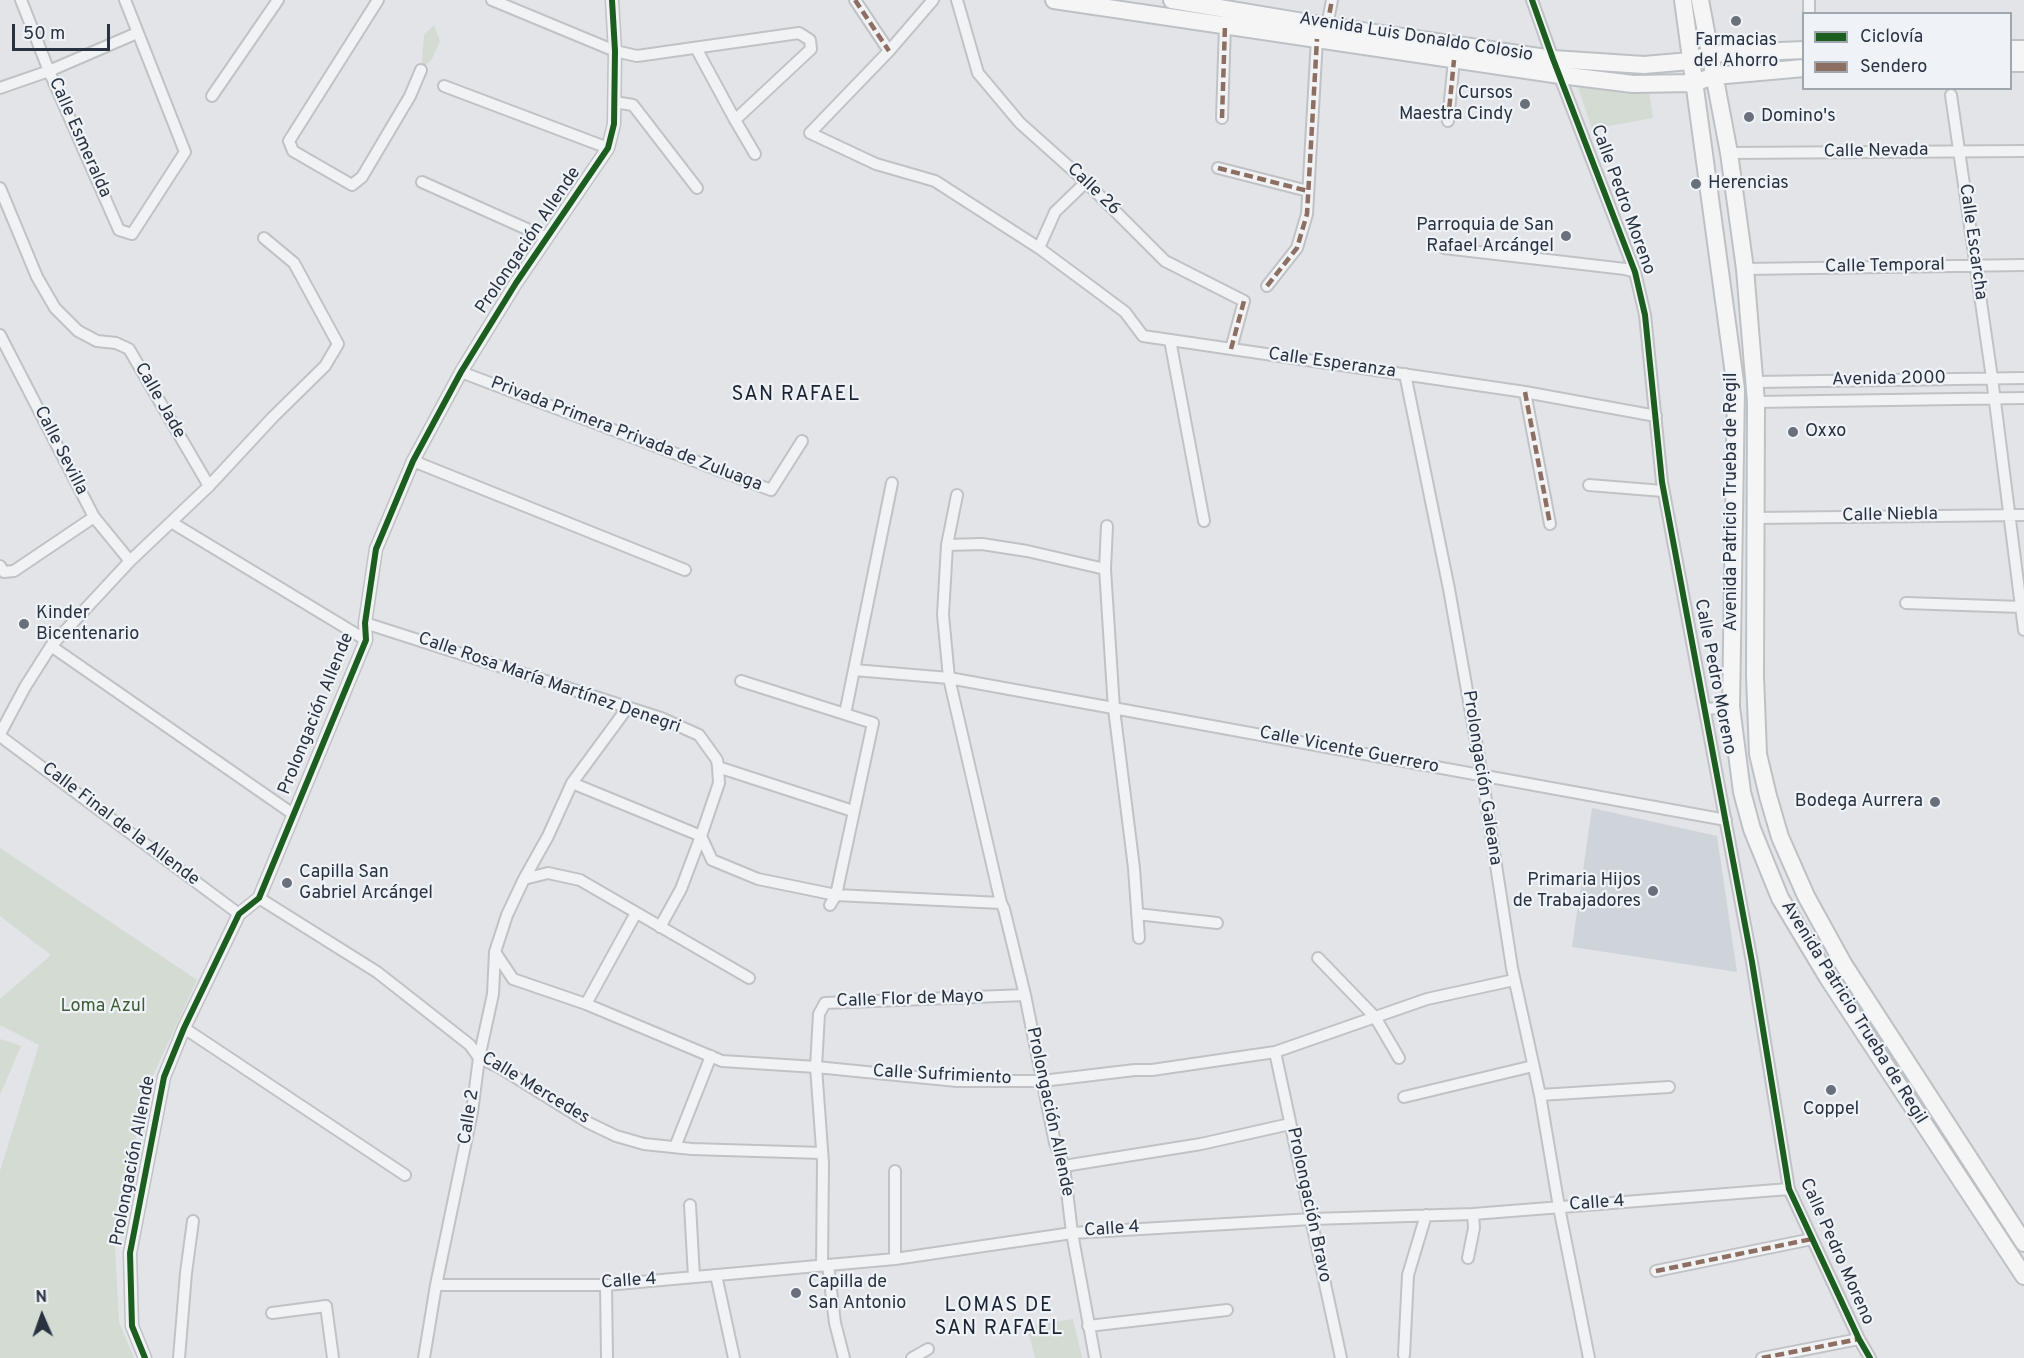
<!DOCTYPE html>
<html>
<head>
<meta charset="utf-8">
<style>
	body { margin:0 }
	#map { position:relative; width:2024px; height:1358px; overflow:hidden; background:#e2e4e7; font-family:Overpass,sans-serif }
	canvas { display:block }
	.legend { position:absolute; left:1802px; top:12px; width:210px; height:78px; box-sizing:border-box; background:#eff3f7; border:2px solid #9fa6ae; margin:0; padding:8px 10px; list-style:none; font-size:18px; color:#283241 }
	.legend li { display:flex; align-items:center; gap:12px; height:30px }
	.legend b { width:30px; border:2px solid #9fa6ae }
	.north { position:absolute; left:12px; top:1286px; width:60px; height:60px; -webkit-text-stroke:4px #eff3f7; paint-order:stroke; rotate:358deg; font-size:16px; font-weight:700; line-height:24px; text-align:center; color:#283241 }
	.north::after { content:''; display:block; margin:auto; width:21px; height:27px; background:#283241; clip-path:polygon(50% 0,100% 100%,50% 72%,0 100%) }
	.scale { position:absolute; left:12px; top:24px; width:98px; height:27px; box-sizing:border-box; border:3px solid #283241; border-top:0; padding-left:8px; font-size:18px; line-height:21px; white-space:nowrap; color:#283241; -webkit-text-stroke:4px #eff3f7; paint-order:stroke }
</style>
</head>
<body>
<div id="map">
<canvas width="2024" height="1358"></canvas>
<ul class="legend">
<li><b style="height:8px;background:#1b5e20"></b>Ciclovía</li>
<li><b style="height:8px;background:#8d6e63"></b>Sendero</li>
</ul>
<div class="north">N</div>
<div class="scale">50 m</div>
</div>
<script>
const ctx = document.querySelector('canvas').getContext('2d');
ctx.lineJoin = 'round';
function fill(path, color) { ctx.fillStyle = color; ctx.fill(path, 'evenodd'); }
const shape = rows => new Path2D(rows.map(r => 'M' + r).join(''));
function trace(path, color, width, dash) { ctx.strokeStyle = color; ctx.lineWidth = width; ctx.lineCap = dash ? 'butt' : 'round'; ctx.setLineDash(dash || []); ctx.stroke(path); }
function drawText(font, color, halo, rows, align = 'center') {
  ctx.font = font + ' Overpass,sans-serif'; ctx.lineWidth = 4.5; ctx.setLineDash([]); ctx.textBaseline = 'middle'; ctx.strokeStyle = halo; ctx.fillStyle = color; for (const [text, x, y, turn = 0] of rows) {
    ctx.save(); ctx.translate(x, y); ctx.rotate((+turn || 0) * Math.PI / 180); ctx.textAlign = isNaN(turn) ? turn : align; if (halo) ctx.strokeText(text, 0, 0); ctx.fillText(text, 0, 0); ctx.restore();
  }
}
fill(shape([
	[1592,808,1717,836,1737,972,1572,947]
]), '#cfd4da');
fill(shape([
	[434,25,440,41,432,59,421,70,424,35],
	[1578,87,1647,87,1649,91,1653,118,1592,129],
	[0,848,197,980,144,1095,115,1247,119,1322,134,1358,0,1358,0,1171,39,1045,0,1025,0,999,51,955,0,916],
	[0,1039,21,1046,0,1095],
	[1073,1319,1082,1358,1035,1358,1027,1326]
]), '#d3dbd2');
const minor = shape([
	[21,0,49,71,119,230,132,234,185,152,125,0],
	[378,0,289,141,293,151,352,185,362,177,410,96,421,70],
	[492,0,615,51,637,56,799,33,810,40,811,49,735,120],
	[855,0,889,51],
	[933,0,889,51,810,133,876,164,935,181,1039,248,1097,291,1125,312,1143,336,1525,392,1656,416],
	[957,0,978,73,1020,123,1086,182,1165,261,1244,301,1231,349],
	[1532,0,1553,59,1635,272,1645,315,1662,482,1752,962,1789,1189,1859,1339,1870,1358],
	[1809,14,1809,0],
	[1327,26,1332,0],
	[696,48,735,120,755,154],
	[444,86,608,148],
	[0,88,49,71,137,33],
	[1951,95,1992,378,2024,630],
	[212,96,278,0],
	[614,102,633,105,697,188],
	[1222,118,1225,25],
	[1448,121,1454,60],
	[1729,153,2024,151],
	[1218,168,1308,191],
	[422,182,547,238],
	[0,188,37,277,55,308,78,331,97,341,116,343,129,349,209,486],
	[1039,248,1055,212,1086,182],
	[1444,248,1625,269,1635,272],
	[1745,269,2024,265],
	[1267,286,1297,248,1307,214,1317,39],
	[0,335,94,517,130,561],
	[1170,340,1204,521],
	[461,372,771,490,802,441],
	[1405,374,1449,589,1482,775,1512,968,1540,1095,1559,1207,1589,1358],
	[1755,382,2024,378],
	[1525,392,1550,524],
	[1756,402,2024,398],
	[413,461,685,570],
	[1589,485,1663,491],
	[957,495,947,545,943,615,949,678,1001,903,1004,909,1025,995,1055,1143,1064,1166,1072,1233,1095,1358],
	[1755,518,2024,515],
	[171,522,366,640],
	[1107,526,1105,569,1114,709,1134,868,1139,938],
	[947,545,982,544,1027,551,1105,569],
	[0,566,4,572,14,571,94,517],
	[1906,603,2021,607],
	[365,623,661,718,699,735,717,760,718,767,853,811],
	[51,646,293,814],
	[854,670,949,678,1726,820],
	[741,681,873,723,836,895,830,905],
	[1705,709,1731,707],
	[845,714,892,483],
	[0,734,25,687,51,646,130,561,209,486,273,417,325,366,338,344,294,263,264,238],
	[0,736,239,914],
	[572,783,701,836,712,860,758,879,836,895,1001,903],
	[524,879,548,873,580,880,749,978],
	[259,898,377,972,470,1045,479,1058,499,1067,589,1123,616,1136,644,1144,692,1149,822,1153],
	[1137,914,1217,923],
	[660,927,681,889,701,836,719,783,718,767],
	[495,952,513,979,586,1004,722,1061,816,1067,957,1081,1042,1081,1135,1070,1152,1070,1275,1052,1427,999,1514,980],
	[1318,958,1375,1017,1399,1058],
	[586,1004,636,913],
	[184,1028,405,1175],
	[1275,1052,1341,1358],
	[1540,1095,1669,1087],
	[1404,1097,1533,1066],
	[675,1147,711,1056],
	[1064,1166,1201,1144,1290,1124],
	[690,1205,694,1277],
	[1468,1258,1474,1228,1473,1214],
	[895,1259,895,1171],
	[822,1265,823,1163,816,1067,819,1014,825,1003,1025,995],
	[828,1265,835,1323,844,1358],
	[1656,1271,1812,1239],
	[716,1275,734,1358],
	[436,1285,606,1285,895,1259,1072,1233,1312,1219,1473,1214,1789,1189],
	[606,1285,607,1358],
	[272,1313,326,1306,333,1358],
	[1088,1326,1227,1310],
	[1404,1355,1408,1275,1426,1215],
	[179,1358,186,1273,193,1221],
	[424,1358,436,1285,472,1112,479,1058,493,994,495,952,507,915,524,879,548,836,572,783,628,707],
	[912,1358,928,1349],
	[1762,1358,1859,1339]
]);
const tertiary = shape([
	[145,1358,132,1326,130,1253,164,1077,184,1028,239,914,259,898,366,640,365,623,376,549,413,461,461,372,516,283,608,148,614,124,615,51,612,0]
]);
const primary = shape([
	[1054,0,1560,75,1633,84,1693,83,1715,76,1804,68],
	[1172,0,1327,26,1553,59,1644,65,1690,61,1711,54,1804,50],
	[1683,0,1736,389,1731,707,1742,792,1752,829,1780,898,1828,978,2024,1276],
	[1700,0,1729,153,1745,269,1756,402,1755,676,1758,754,1768,796,1780,837,1806,896,1844,965,2024,1243],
	[2010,49,2024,49],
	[2010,63,2024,63]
]);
trace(minor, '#c0c2c5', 14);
trace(tertiary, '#c0c2c5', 15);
trace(primary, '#bdc1c5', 20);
trace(minor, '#f1f2f3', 10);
trace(tertiary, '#f1f2f3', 12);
trace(primary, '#f5f5f6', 16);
trace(shape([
	[855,0,889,51],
	[1327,26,1332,0],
	[1222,118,1225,25],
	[1448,121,1454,60],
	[1218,168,1308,191],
	[1267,286,1297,248,1307,214,1317,39],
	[1231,349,1244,301],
	[1525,392,1550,524],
	[1656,1271,1812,1239],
	[1762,1358,1859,1339]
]), '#8d6e63', 4.5, [9, 4.5]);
trace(shape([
	[1532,0,1553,59,1635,272,1645,315,1662,482,1752,962,1789,1189,1859,1339,1870,1358],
	[145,1358,132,1326,130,1253,164,1077,184,1028,239,914,259,898,366,640,365,623,376,549,413,461,461,372,516,283,608,148,614,124,615,51,612,0]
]), '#1b5e20', 6);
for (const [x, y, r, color] of [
	[1736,21,6,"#69707b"],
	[1525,104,6,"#69707b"],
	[1749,117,6,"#69707b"],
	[1696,184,6,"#69707b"],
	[1566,236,6,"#69707b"],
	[1793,432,6,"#69707b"],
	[24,624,6,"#69707b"],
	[1935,802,6,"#69707b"],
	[287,883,6,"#69707b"],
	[1653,891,6,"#69707b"],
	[1831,1090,6,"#69707b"],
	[796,1293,6,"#69707b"]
]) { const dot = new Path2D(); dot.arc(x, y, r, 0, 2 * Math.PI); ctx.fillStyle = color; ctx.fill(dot); trace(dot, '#eff3f7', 2); }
drawText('18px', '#283241', '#eff3f7', [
	["Avenida Luis Donaldo Colosio",1416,38,9],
	["Calle Esmeralda",79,138,66],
	["Calle Nevada",1876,152,-1],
	["Calle 26",1093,190,44],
	["Calle Pedro Moreno",1622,200,70],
	["Prolongación Allende",529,241,-56],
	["Calle Escarcha",1972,242,82],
	["Calle Temporal",1885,267,-1],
	["Calle Esperanza",1332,364,8],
	["Avenida 2000",1889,380,-1],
	["Calle Jade",159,401,60],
	["Privada Primera Privada de Zuluaga",626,435,21],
	["Calle Sevilla",60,451,63],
	["Avenida Patricio Trueba de Regil",1732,502,-90],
	["Calle Niebla",1890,516,-1],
	["Calle Pedro Moreno",1714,677,79],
	["Calle Rosa María Martínez Denegri",549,684,19],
	["Prolongación Allende",317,714,-68],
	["Calle Vicente Guerrero",1349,751,11],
	["Prolongación Galeana",1481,778,81],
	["Calle Final de la Allende",120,825,37],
	["Calle Flor de Mayo",910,1000,-2],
	["Avenida Patricio Trueba de Regil",1853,1013,58],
	["Calle Sufrimiento",942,1076,3],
	["Calle Mercedes",535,1089,31],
	["Prolongación Allende",1049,1112,78],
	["Calle 2",470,1117,-81],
	["Prolongación Allende",134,1161,-79],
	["Calle 4",1597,1204,-4],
	["Prolongación Bravo",1308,1205,78],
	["Calle 4",1112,1230,-4],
	["Calle Pedro Moreno",1836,1252,66],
	["Calle 4",629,1282,-4]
]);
drawText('18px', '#283241', '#eff3f7', [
	["Farmacias",1736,41,"center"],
	["del Ahorro",1736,62,"center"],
	["Cursos",1513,94,"right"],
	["Maestra Cindy",1513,115,"right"],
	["Domino's",1761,117],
	["Herencias",1708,184],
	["Parroquia de San",1554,226,"right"],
	["Rafael Arcángel",1554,247,"right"],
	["Oxxo",1805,432],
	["Kinder",36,614],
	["Bicentenario",36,635],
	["Bodega Aurrera",1923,802,"right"],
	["Capilla San",299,873],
	["Gabriel Arcángel",299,894],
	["Primaria Hijos",1641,881,"right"],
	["de Trabajadores",1641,902,"right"],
	["Coppel",1831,1110,"center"],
	["Capilla de",808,1283],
	["San Antonio",808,1304]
], 'left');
drawText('18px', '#3e5d34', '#eff3f7', [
	["Loma Azul",103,1007]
]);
ctx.letterSpacing = '1.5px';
drawText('20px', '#1a2332', '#eff3f7', [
	["SAN RAFAEL",796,396],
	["LOMAS DE",999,1307],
	["SAN RAFAEL",999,1330]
]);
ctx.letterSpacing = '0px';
</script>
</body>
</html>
